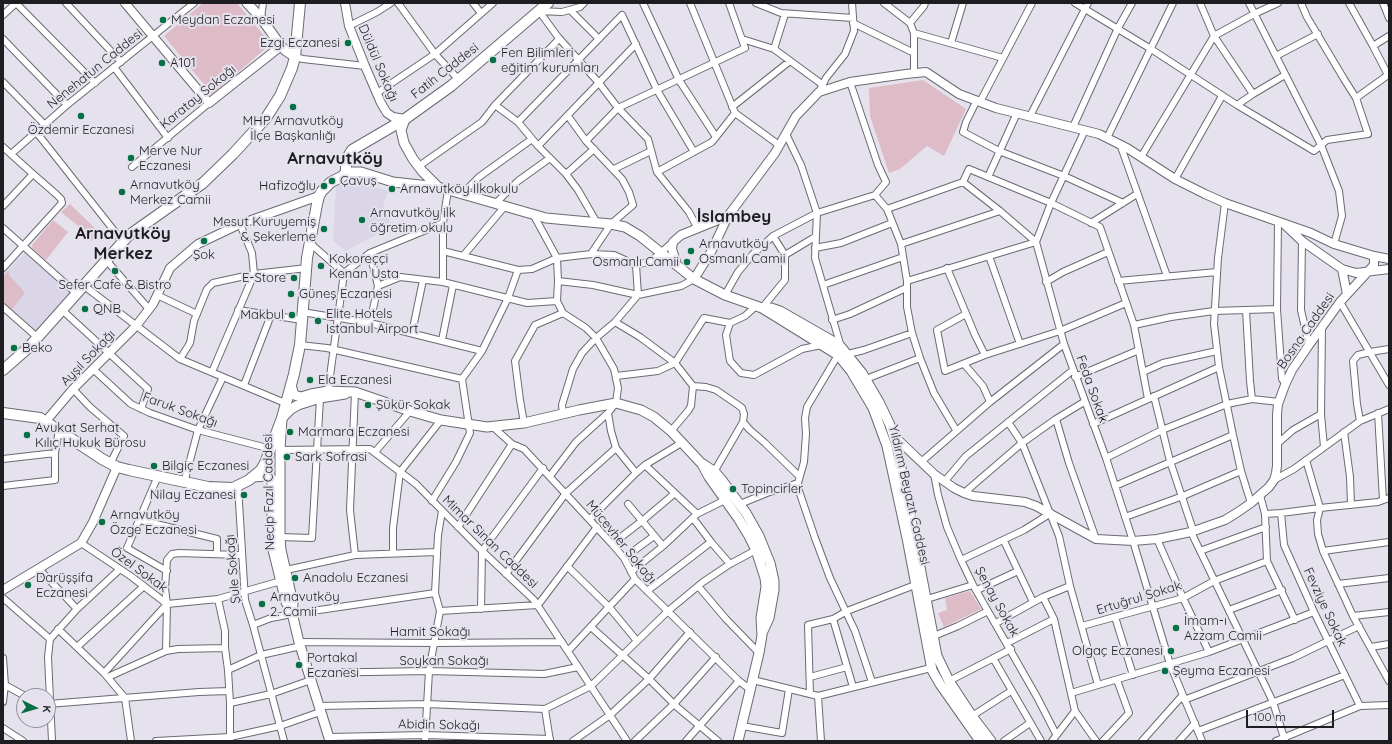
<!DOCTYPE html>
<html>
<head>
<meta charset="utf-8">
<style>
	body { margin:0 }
	#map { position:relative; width:1392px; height:744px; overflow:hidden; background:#e5e2ed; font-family:Quicksand,sans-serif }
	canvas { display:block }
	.frame { position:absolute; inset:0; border:4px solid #1e1d21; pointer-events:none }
	.north { position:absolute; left:16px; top:688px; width:40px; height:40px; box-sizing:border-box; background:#e5e2ed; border:1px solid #95939b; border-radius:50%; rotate:95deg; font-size:11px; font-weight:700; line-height:16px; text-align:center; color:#1e1d21 }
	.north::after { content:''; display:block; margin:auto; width:14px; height:18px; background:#076f45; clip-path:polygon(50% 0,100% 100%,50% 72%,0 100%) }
	.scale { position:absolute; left:1246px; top:710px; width:88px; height:18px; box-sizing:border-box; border:2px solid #1e1d21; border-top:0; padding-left:5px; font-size:12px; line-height:14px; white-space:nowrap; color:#1e1d21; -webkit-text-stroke:3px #e5e2ed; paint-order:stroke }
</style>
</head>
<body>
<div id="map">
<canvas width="1392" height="744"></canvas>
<div class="frame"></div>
<div class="north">K</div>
<div class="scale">100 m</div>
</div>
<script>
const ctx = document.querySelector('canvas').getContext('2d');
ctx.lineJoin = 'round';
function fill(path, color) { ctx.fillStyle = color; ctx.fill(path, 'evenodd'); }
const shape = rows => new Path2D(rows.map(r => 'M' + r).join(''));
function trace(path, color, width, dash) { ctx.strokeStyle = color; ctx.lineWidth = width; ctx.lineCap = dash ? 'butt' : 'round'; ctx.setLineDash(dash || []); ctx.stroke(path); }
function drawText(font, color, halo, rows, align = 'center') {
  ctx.font = font + ' Quicksand,sans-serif'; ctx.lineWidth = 4; ctx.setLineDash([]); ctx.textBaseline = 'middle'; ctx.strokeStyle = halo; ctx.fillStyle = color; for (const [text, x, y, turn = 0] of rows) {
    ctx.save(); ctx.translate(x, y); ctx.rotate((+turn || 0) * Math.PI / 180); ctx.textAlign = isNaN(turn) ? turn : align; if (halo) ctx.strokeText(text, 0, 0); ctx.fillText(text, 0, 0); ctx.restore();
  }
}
fill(shape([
	[361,183,388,191,383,205,392,226,346,251,333,241,336,185],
	[26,252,28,253,72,294,36,334,3,303,3,275]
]), '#dad6e8');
fill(shape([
	[203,3,237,3,271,44,212,94,164,36],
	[923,80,966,109,944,156,927,146,900,169,889,173,870,116,869,88],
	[70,204,99,232,91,241,77,225,61,212],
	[53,220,68,232,46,260,33,249,32,245],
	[9,270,9,275,25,293,11,310,3,302,3,277],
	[970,591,981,609,944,627,938,613,947,610,945,598]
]), '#ddbcc8');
const minor = shape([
	[16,3,95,83],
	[66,3,121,62],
	[398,3,435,54,459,80],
	[473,3,481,13],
	[643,3,679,80,716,137],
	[690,3,735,113,779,145],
	[756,3,781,13,853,18],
	[884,3,910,23,914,33,914,73],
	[1075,3,1151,49,1237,105,1314,151,1327,140,1368,134,1356,98,1344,79,1307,17,1301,3],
	[1200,3,1214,36,1253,94],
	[1249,3,1321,145,1339,191,1342,216,1334,244],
	[1349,3,1373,46,1388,75,1356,98],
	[1383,3,1389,18],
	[570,10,599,39],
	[539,11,558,37,599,83,618,108,648,139,657,172,689,212,698,229],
	[539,11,562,12,580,7,584,3],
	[3,15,16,3],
	[261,18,263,3],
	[853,23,914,53],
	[910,23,924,6,925,3],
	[349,26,377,12,391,3],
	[914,33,1003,58],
	[3,39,67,105],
	[742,39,774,49,823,85],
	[951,43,963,3],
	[1373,46,1389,36],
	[774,49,785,14],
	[1276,56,1318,34],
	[295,57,303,59,365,66],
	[114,67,168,138],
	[3,82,45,125],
	[819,92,826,78,845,54,854,31,852,3],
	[377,93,435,54,493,3],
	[977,100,966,122,963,132,999,151,1064,176,1123,203],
	[980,102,1032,3],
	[495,105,518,122,538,146,566,174,578,190,597,223],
	[1237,105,1253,94,1285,75],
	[732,107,790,61],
	[568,116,586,141,622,179,629,192,633,205,611,224,591,254],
	[1030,116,1088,3],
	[518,122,622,15,657,90,694,152],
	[1073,127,1118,28,1132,3],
	[37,133,123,242],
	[786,134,801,165,817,213,815,258,841,347],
	[1107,138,1173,3],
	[586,141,618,108,745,48,729,3],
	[1120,144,1167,276],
	[538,146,636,44],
	[3,147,33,174,56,194,61,199,62,203,3,268],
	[11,154,67,105,194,3],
	[1141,157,1214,36,1254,14,1278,3],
	[419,166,482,122,495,105,559,39],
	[132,167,209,103],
	[614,169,651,151],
	[657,172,712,142,735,113],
	[566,174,594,149],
	[988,177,1017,113],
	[1175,179,1222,96],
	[462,194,479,177,532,139],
	[875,195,887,209,901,244,907,281,907,307,912,333,920,358,934,393,956,430],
	[496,203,518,181,550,158],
	[1225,203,1218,258,1214,324,1219,367,1233,435,1241,471,1251,503],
	[3,206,33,174],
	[887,209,963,182],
	[533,214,557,258,558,281,557,301,563,313,586,328,596,338,614,369,618,388,616,403,608,413,611,431,616,448,636,473],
	[1278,221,1277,309,1282,379,1285,383],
	[1091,223,1137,194],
	[3,228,76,293],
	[1302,241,1301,310,1309,345],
	[1036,242,1064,344,1106,458,1133,541,1170,664,1202,741],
	[1036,242,1000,211,963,182,969,169,1051,203,1100,227,1134,325,1148,399],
	[1036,242,1051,203,1085,130],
	[311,244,344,273],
	[901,244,1000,211],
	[815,248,841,243,892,223],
	[443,251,518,270],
	[785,255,815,237],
	[463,256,505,206],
	[989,256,1020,344],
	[106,260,149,309],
	[636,265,651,261,673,242],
	[947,268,975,335,985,355],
	[907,281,1036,242],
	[1118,281,1217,272],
	[443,282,443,223,448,190],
	[1046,282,1063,272,1108,252],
	[83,285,180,359,285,403],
	[823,285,903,257],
	[378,286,400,277,443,282,527,303,557,301],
	[157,295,197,314],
	[725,295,738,272,753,254,773,236,817,213,875,195,886,182,878,165,850,82],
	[1340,302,1389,385],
	[3,307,37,337],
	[762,308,785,280,785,255,773,236],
	[61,309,148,389,141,409],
	[238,310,302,320],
	[1246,310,1250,381,1252,399],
	[302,312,370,323,482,351],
	[966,314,937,330,945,371,985,355,1060,331,1126,303],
	[832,320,850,314,906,288],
	[615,322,640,337,675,363,693,386,691,406,688,411,671,431],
	[370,323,378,286,370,253],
	[730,323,726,335,730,361,741,373,754,375,802,349,821,345],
	[1134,325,1171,317,1214,311,1277,309],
	[1322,327,1321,414,1324,447],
	[412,333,423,280],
	[442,340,453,285],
	[300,345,327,348,462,379],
	[848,354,864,350,912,333],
	[838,355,807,407,805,418,806,434,804,462,798,483,799,491,815,538,830,578,855,631,872,682],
	[180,359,190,343,194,321,207,289,213,283,254,274,307,268],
	[964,364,983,386,990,402],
	[93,369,131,404,150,413,198,430,271,449],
	[212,372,254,274,252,253,240,224],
	[1143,372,1163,363,1217,351],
	[616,376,658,371,675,363,704,318,730,323,745,316,756,306],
	[1075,377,1139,350],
	[866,379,920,358],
	[244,385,271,315],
	[693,386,706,387,716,390,738,405,742,408,744,414,743,422,750,430,765,443,799,476],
	[73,389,90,407,124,436,110,464],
	[328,391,344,273,370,253,443,223],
	[1154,396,1170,461,1193,530],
	[1378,413,1383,500],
	[563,414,562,405,573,369,582,353,596,338,615,322,638,295,681,286,694,279],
	[1056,419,1069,463,1096,539],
	[1360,421,1357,404,1353,361,1358,355,1370,352,1389,349],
	[1008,422,1022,443,1059,536,1070,586,1098,685],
	[524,423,520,400,515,361,535,325,563,313],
	[1093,424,1219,367],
	[492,426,512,444,524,449,612,544,624,558,635,579,739,681,751,690],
	[1344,432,1350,477,1351,505],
	[1277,444,1293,430,1321,414],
	[280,450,370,449,416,484,482,551,534,600,627,741],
	[375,452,410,411],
	[1106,458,1162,430,1227,404,1252,399,1279,402],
	[3,459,55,453,59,430],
	[1306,460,1320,508,1317,520,1318,534,1323,551,1353,616,1389,681],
	[921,462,990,402,1064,344],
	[645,465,697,514],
	[714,472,743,422],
	[934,474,938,495,947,527,961,560,973,585,1037,697,1056,734],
	[158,476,127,548,167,571],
	[550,476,576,442,608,413],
	[1274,480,1294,469,1360,421,1389,409],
	[944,482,966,456,1073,370],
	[184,483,198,430,223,377],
	[3,486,55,480,55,453],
	[238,486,245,600,253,625,284,741],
	[1115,486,1233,435],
	[964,493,1022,443,1056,419,1084,402],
	[1260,495,1265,514,1267,561,1295,620],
	[432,501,456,462,470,433,462,379,482,351,508,298,518,270,532,269,557,258,591,254,614,255,636,265,638,295,593,285,558,281],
	[628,504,663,546],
	[740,504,767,493,798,483],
	[1281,513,1284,545,1314,612,1360,706],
	[1265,514,1281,513,1320,508,1378,502,1389,498],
	[1125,517,1183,496,1241,471],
	[693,518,711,542,730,564],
	[590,519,636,473,645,465,683,442],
	[140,520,217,539,217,554],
	[458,527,512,444],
	[1191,532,1273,702,1285,741],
	[280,537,312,538,320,398],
	[1157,539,1183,598,1209,652],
	[1004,541,1033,602],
	[81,543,132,577,167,604,218,599,281,581],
	[612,544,642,521,674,494],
	[1200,551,1266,527],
	[1323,551,1389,542],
	[393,553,393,528,400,472,441,420],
	[355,555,350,510,355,392],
	[624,558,654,536],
	[961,560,1024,530,1051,513],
	[567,566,609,607,637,641],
	[39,569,77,609],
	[286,570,355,555,437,552],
	[631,572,663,546,697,514,725,500],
	[506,574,566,493,616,448],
	[1338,584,1389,578],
	[698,586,726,619,759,653],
	[977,590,1018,571],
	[647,591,711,542],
	[1043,597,1054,619,1075,711,1096,741],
	[3,598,50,639],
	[218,599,225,631,225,648,228,670,230,703,230,741],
	[927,599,973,585],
	[481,609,482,551,543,468],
	[1229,610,1282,590],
	[440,611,435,593,438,535,442,511],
	[1353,616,1389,612],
	[1115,617,1133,675],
	[833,619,853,687],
	[996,623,1043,597,1070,586],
	[253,625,271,618,292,614,435,593],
	[1082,626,1183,598,1214,581,1267,561],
	[591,627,649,679,677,707,718,741],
	[58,629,104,673,125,698,131,741],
	[934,636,958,626,988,611],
	[299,642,434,643,562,642],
	[1007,643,1054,619],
	[77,647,144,586],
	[1371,647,1389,644],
	[166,651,167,604,165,588,167,560,172,554,179,553,241,555],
	[568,651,635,579],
	[3,658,5,685,3,702],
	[993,658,1041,741],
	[228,670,261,655,301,646],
	[104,673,167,604],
	[308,673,429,671,544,674,578,667],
	[108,677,166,651,178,649,225,648],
	[810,677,847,667],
	[753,680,818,696,931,668],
	[949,681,1011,649],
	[5,685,25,696],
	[1071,693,1209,652,1314,612],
	[810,694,808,625,833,619,847,611,915,585],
	[818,696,821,741],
	[1184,700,1293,658,1359,626],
	[230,703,271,694,311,680],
	[48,704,199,692,229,691],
	[318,706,427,704,545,709,591,686,668,611,703,582,730,564,756,550],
	[545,709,550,741],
	[972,716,1011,691],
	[742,726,782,733,789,689],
	[3,728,23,741],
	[1198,731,1345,675],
	[329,737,425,735,550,739],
	[52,741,48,657,50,639,77,609,120,569],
	[156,741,230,737,280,726,320,712],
	[425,741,429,671,440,611,538,605,597,527],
	[573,741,610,715,649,679,690,632],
	[635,741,674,704,716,657],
	[686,741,739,681],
	[1004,741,1030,723],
	[1052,741,1075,711],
	[1103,741,1129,713,1117,680],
	[1142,741,1182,696],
	[1179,741,1195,723],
	[1276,741,1360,706,1389,705]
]);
const tertiary = shape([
	[125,3,209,103,281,46],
	[345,3,349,26,365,66,381,103,387,113,393,117,405,119],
	[1284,224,1302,241,1342,269,1356,273,1389,269],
	[1374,256,1389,259],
	[677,265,672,249,673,242,681,235,728,216],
	[1342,269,1347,294],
	[694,279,711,252,728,216,775,153,796,116,819,92,850,82,906,74,926,72,959,94,996,108,1099,134,1127,148,1175,179,1205,194,1225,203,1311,233,1334,244,1374,256,1374,265,1340,302,1309,345,1292,370,1285,385,1278,404,1277,415,1277,466,1276,473,1274,480,1269,487,1251,503,1238,512,1225,520,1191,532,1157,539,1133,541,1096,539,1036,506,1025,502,973,496,964,493,954,488,934,474,894,436],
	[46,421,73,389,136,326,153,304,170,268,198,244,240,224,319,196],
	[3,590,81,543,93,522,117,467]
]);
const secondary = shape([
	[247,3,261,18,281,46,286,51,295,57],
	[405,119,401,130,404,143,413,159,422,171,438,187],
	[346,172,361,172,393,182,438,187,546,218,611,224,625,227,640,236,694,279,725,295,762,308,838,355,851,371,873,408,887,446,907,538,932,670,940,684,980,741],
	[763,308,771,308,780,311,834,342,841,347,862,373,879,402,890,425,897,447,937,656,949,681,972,716,991,741],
	[291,385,294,395,301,397,311,394,328,391,355,392,410,411,441,420,487,427,524,423,579,410,616,403,641,410,654,417,671,431,702,464,709,477,738,518,749,536,756,550,765,578,766,587,761,618,762,635,759,653,738,741],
	[703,464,715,472,721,479,746,513,759,536,770,563,774,581,774,590,769,618,763,631],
	[252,477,268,476,272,479,272,538,273,550,286,602,292,613,299,642,330,741],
	[292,613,293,603,281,550,280,537,280,450,282,418,291,409,298,405,320,398,345,394]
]);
const primary = shape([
	[3,370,28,348,128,236,203,183,233,154,266,118,280,96,292,68,295,57,300,3],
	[3,413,40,418,102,459,117,467,129,470,208,487,233,488,249,480,261,470,265,463,282,418,294,374,300,345,307,258,317,204,319,196,322,191,331,182,343,176,346,172,346,160,352,150,405,119,451,86,548,3]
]);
trace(minor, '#6c6973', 8);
trace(tertiary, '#6c6973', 10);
trace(secondary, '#6c6973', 11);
trace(primary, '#6c6973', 12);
trace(minor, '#fff', 6);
trace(tertiary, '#fff', 8);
trace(secondary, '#fff', 9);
trace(primary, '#fff', 10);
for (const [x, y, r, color] of [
	[163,20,4,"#076f45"],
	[348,43,4,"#076f45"],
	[493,60,4,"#076f45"],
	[162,63,4,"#076f45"],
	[293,107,4,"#076f45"],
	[81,116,4,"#076f45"],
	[131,158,4,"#076f45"],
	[332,181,4,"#076f45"],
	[324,186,4,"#076f45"],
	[392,189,4,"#076f45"],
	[122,192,4,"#076f45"],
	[362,220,4,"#076f45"],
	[324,229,4,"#076f45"],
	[204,241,4,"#076f45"],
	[691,251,4,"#076f45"],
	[687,262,4,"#076f45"],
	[321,266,4,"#076f45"],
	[115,271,4,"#076f45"],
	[294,278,4,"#076f45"],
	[291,294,4,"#076f45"],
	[85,309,4,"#076f45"],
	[292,315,4,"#076f45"],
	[318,321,4,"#076f45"],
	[14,348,4,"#076f45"],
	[310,380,4,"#076f45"],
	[368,405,4,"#076f45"],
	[290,432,4,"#076f45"],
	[27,435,4,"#076f45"],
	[287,457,4,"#076f45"],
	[154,466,4,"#076f45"],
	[733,489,4,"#076f45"],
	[244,495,4,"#076f45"],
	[102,522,4,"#076f45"],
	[295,578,4,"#076f45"],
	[28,585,4,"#076f45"],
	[262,604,4,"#076f45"],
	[1176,628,4,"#076f45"],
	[1171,651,4,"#076f45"],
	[299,665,4,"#076f45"],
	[1165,671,4,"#076f45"]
]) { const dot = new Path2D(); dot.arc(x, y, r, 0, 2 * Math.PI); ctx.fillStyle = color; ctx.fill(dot); trace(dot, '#e5e2ed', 1.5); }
drawText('13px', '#1e1d21', '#e5e2ed', [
	["Meydan Eczanesi",171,20],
	["Ezgi Eczanesi",340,43,"right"],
	["Fen Bilimleri",501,53],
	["eğitim kurumları",501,68],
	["A101",170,63],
	["MHP Arnavutköy",293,121,"center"],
	["İlçe Başkanlığı",293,136,"center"],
	["Özdemir Eczanesi",81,130,"center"],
	["Merve Nur",139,151],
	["Eczanesi",139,166],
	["Çavuş",340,181],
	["Arnavutköy",130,185],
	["Merkez Camii",130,200],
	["Hafizoğlu",316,186,"right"],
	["Arnavutköy İlkokulu",400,189],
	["Arnavutköy ilk",370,213],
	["öğretim okulu",370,228],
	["Mesut Kuruyemiş",316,222,"right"],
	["& Şekerleme",316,237,"right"],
	["Arnavutköy",699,244],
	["Osmanlı Camii",699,259],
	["Şok",204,255,"center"],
	["Kokoreççi",329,259],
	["Kenan Usta",329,274],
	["Osmanlı Camii",679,262,"right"],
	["E-Store",286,278,"right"],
	["Sefer Cafe & Bistro",115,285,"center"],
	["Güneş Eczanesi",299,294],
	["QNB",93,309],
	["Elite Hotels",326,314],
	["Istanbul Airport",326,329],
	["Makbul",284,315,"right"],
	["Beko",22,348],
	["Ela Eczanesi",318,380],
	["Şükür Sokak",376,405],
	["Avukat Serhat",35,428],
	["Kılıç Hukuk Bürosu",35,443],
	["Marmara Eczanesi",298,432],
	["Sark Sofrasi",295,457],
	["Bilgiç Eczanesi",162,466],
	["Topincirler",741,489],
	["Nilay Eczanesi",236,495,"right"],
	["Arnavutköy",110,515],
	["Özge Eczanesi",110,530],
	["Darüşşifa",36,578],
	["Eczanesi",36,593],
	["Anadolu Eczanesi",303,578],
	["Arnavutköy",270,597],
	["2. Camii",270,612],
	["İmam-ı",1184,621],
	["Azzam Camii",1184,636],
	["Olgaç Eczanesi",1163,651,"right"],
	["Portakal",307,658],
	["Eczanesi",307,673],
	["Şeyma Eczanesi",1173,671]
], 'left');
drawText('13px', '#1e1d21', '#e5e2ed', [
	["Düldül Sokağı",378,63,67],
	["Nenehatun Caddesi",95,69,-39],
	["Fatih Caddesi",445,71,-38],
	["Karatay Sokağı",198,97,-39],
	["Bosna Caddesi",1306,331,-55],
	["Ayşıl Sokağı",88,358,-46],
	["Feda Sokak",1092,389,70],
	["Faruk Sokağı",180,410,20],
	["Necip Fazıl Caddesi",269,492,-91],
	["Yıldırım Beyazıt Caddesi",909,495,77],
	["Mimar Sinan Caddesi",490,542,44],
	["Mücevher Sokağı",621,542,51],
	["Şule Sokağı",233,569,-95],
	["Özel Sokak",139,570,36],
	["Ertuğrul Sokak",1139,598,-17],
	["Şenay Sokak",997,602,61],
	["Fevziye Sokak",1325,607,65],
	["Hamit Sokağı",430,632],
	["Soykan Sokağı",444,661],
	["Abidin Sokağı",439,725,1]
]);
drawText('bold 17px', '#1e1d21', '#e5e2ed', [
	["Arnavutköy",335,159],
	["İslambey",734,217],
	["Arnavutköy",123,234],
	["Merkez",123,254]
]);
</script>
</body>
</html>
